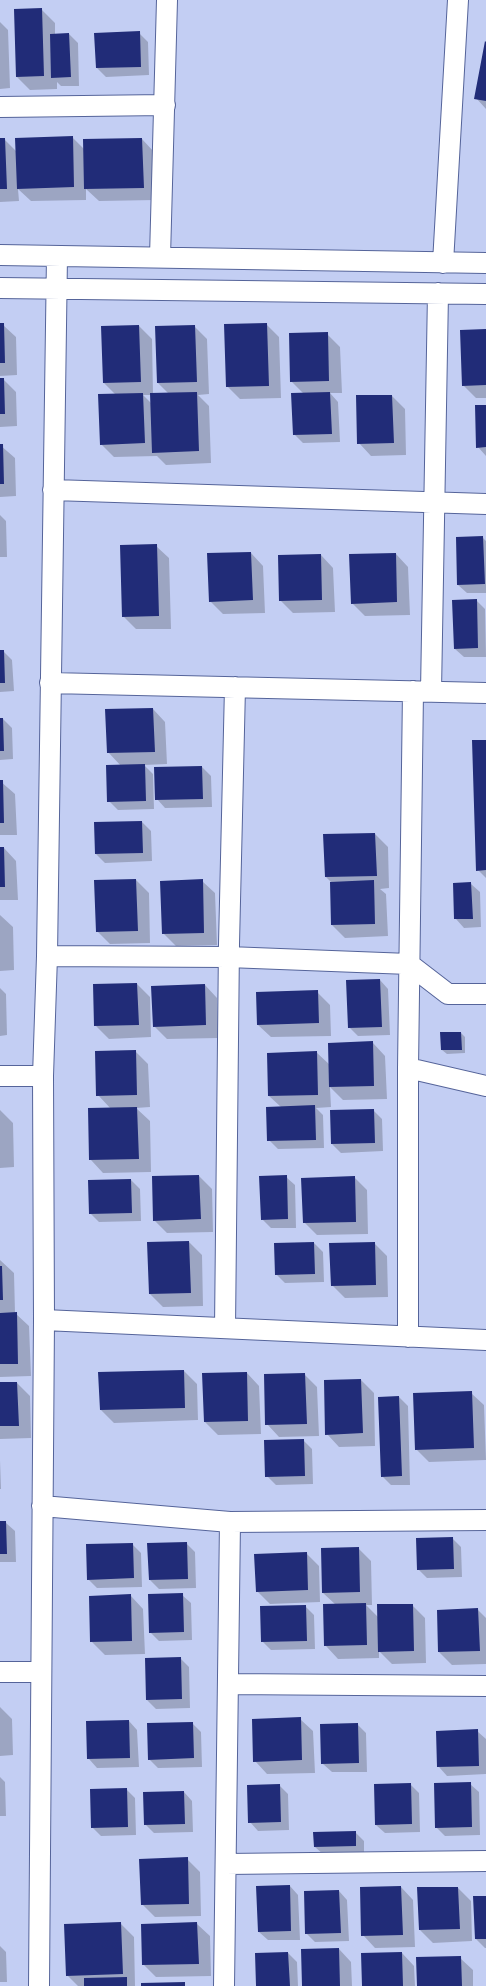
<!DOCTYPE html>
<html>
<head>
<meta charset="utf-8">
<style>
	body { margin:0 }
	canvas { display:block; background:#c3cef3 }
</style>
</head>
<body>
<canvas width="486" height="1986"></canvas>
<script>
const ctx = document.querySelector('canvas').getContext('2d');
ctx.lineJoin = 'round';
function fill(path, color) { ctx.fillStyle = color; ctx.fill(path, 'evenodd'); }
const shape = rows => new Path2D(rows.map(r => 'M' + r).join(''));
function trace(path, color, width, dash) { ctx.strokeStyle = color; ctx.lineWidth = width; ctx.lineCap = dash ? 'butt' : 'round'; ctx.setLineDash(dash || []); ctx.stroke(path); }
fill(shape([
	[42,10,55,23,55,35,69,34,78,43,79,86,61,86,57,82,57,89,30,90,17,77],
	[0,22,8,30,10,88,0,89],
	[139,33,148,42,149,75,106,77,97,68],
	[486,43,486,109,476,98],
	[72,137,85,150,142,139,154,152,156,200,99,201,86,189,86,200,31,201,18,189,19,201,0,202,0,140,4,139,17,152],
	[266,324,279,337,281,398,240,399,227,386],
	[0,325,3,325,16,337,17,375,0,376],
	[139,326,152,339,153,394,169,394,158,383,194,326,207,339,209,394,198,395,209,406,211,463,166,465,157,456,114,457,101,444,116,395,104,383],
	[143,395,151,395,151,403],
	[486,331,486,398,476,398,463,385],
	[327,334,340,347,342,393,330,393,338,402,340,442,303,443,294,434,304,394,291,381],
	[0,379,3,379,16,392,17,426,0,427],
	[392,396,405,409,406,455,371,456,359,443],
	[486,406,486,456,478,447],
	[0,445,15,458,16,496,0,497],
	[0,515,6,521,7,557,0,557],
	[483,538,486,541,486,593,467,593,458,585],
	[156,546,169,558,171,629,136,629,124,617],
	[251,553,263,566,265,613,223,614,210,601],
	[396,554,408,567,410,615,365,616,352,603],
	[321,555,333,568,335,612,293,613,280,600],
	[476,600,485,609,486,657,464,657,455,649],
	[0,652,4,652,12,660,14,691,0,692],
	[153,709,165,722,167,764,144,765,153,774,154,809,118,810,109,801,121,766,108,752],
	[0,719,3,719,12,728,13,759,0,760],
	[486,741,486,878,478,870],
	[202,767,211,776,212,807,165,808,157,799],
	[0,781,15,794,17,835,0,835],
	[142,822,151,831,152,861,105,863,96,854],
	[375,834,388,847,389,888,380,889,386,894,388,936,345,938,332,925,331,882,326,877],
	[0,848,4,848,16,861,18,900,0,900],
	[136,880,149,893,150,943,110,944,97,931],
	[202,881,215,893,217,945,176,946,163,933],
	[471,884,480,892,481,927,464,928,456,919],
	[0,915,13,927,14,970,0,971],
	[380,980,388,989,390,1035,358,1036,349,1027],
	[137,984,150,997,151,1037,109,1039,96,1026],
	[205,985,217,998,218,1038,167,1039,154,1026],
	[0,988,6,994,7,1035,0,1036],
	[317,992,330,1005,331,1036,271,1037,258,1025],
	[461,1033,465,1037,465,1053,447,1054,442,1050],
	[373,1043,385,1056,387,1099,343,1100,330,1087,331,1107,316,1108,323,1115,324,1148,278,1149,269,1140,281,1107,269,1096,316,1052,330,1065],
	[135,1051,148,1064,150,1107,136,1108,150,1121,151,1172,103,1173,91,1160,111,1109,98,1095],
	[0,1110,13,1123,14,1167,0,1168],
	[373,1110,382,1119,383,1151,341,1153,332,1144],
	[199,1176,212,1189,213,1232,167,1233,154,1220],
	[286,1177,295,1185,296,1228,271,1228,262,1219],
	[354,1177,367,1190,368,1234,317,1235,304,1222],
	[131,1180,140,1189,141,1221,99,1222,90,1213],
	[189,1242,202,1255,203,1306,163,1307,150,1294],
	[314,1243,323,1252,324,1282,285,1283,276,1274],
	[374,1243,387,1256,388,1297,345,1298,332,1285],
	[0,1260,14,1273,15,1313,29,1326,31,1376,0,1377],
	[184,1371,197,1384,198,1420,114,1423,101,1410],
	[247,1373,259,1386,261,1434,218,1435,205,1422],
	[304,1374,317,1387,319,1436,279,1437,267,1424],
	[361,1380,374,1393,375,1446,339,1447,327,1434],
	[0,1383,17,1383,30,1396,31,1438,0,1439],
	[471,1393,484,1405,486,1460,429,1462,416,1449],
	[399,1397,408,1406,410,1485,391,1485,382,1476],
	[303,1440,312,1449,313,1484,276,1485,267,1476],
	[0,1460,1,1489,0,1489],
	[0,1523,6,1523,15,1531,16,1562,0,1562],
	[452,1538,461,1547,462,1577,427,1578,418,1569],
	[186,1543,195,1552,196,1588,159,1589,150,1580],
	[132,1544,141,1553,142,1587,97,1588,88,1579],
	[358,1548,371,1561,372,1605,366,1605,378,1617,412,1605,425,1618,426,1663,392,1664,379,1651,379,1658,338,1659,326,1646,336,1605,323,1593],
	[306,1553,319,1566,320,1602,270,1604,257,1591],
	[182,1595,191,1603,192,1640,159,1641,150,1632],
	[131,1596,143,1609,145,1654,105,1655,92,1642],
	[305,1606,314,1615,315,1649,271,1650,262,1641],
	[478,1610,486,1618,486,1664,452,1665,439,1652],
	[180,1658,189,1667,190,1708,156,1709,147,1700],
	[0,1707,12,1719,13,1755,0,1756],
	[300,1719,313,1731,315,1773,267,1774,255,1761],
	[129,1721,137,1730,139,1767,97,1768,89,1759],
	[192,1723,201,1732,202,1767,158,1768,149,1759],
	[357,1724,366,1733,367,1772,332,1772,323,1764],
	[477,1731,486,1739,486,1774,447,1776,439,1767],
	[0,1777,5,1782,6,1816,0,1816],
	[410,1784,419,1793,420,1832,385,1833,376,1825],
	[470,1784,479,1792,480,1835,445,1836,436,1827],
	[279,1785,288,1794,289,1830,258,1831,250,1822],
	[126,1789,135,1798,136,1835,101,1836,92,1827],
	[184,1792,192,1801,193,1832,154,1833,145,1824],
	[355,1832,364,1841,364,1854,324,1855,315,1847],
	[187,1859,200,1872,201,1916,155,1917,142,1904],
	[290,1886,298,1895,300,1940,268,1940,259,1932],
	[401,1887,413,1900,415,1947,375,1948,363,1935],
	[458,1888,471,1901,472,1941,433,1943,420,1930],
	[339,1891,347,1900,349,1941,315,1942,306,1933],
	[486,1897,486,1948,485,1948,476,1939],
	[121,1924,134,1937,135,1986,78,1986,67,1975],
	[197,1924,210,1936,211,1976,156,1977,143,1964],
	[0,1946,6,1952,7,1982,0,1982],
	[339,1949,351,1962,352,1986,304,1986],
	[288,1953,297,1962,298,1986,257,1986],
	[402,1953,414,1966,415,1986,364,1986],
	[460,1958,473,1970,473,1986,418,1986]
]), '#0003');
fill(shape([
	[42,8,44,76,16,77,14,9],
	[140,31,141,67,96,68,94,33],
	[69,33,71,77,51,78,50,34],
	[485,41,486,42,486,101,474,99],
	[73,136,74,187,17,189,15,138],
	[0,138,5,138,7,189,0,189],
	[142,138,144,188,84,189,83,139],
	[0,323,4,323,5,363,0,363],
	[267,323,269,386,226,387,224,324],
	[139,325,141,382,103,383,101,326],
	[195,325,197,382,157,383,155,326],
	[486,329,486,385,462,386,460,330],
	[328,332,329,381,290,382,289,333],
	[0,378,4,378,5,414,0,414],
	[197,392,199,451,152,453,150,393],
	[330,392,332,434,293,435,291,393],
	[143,393,145,443,100,445,98,394],
	[356,395,392,395,394,443,357,444],
	[475,405,486,405,486,447,476,448],
	[0,444,3,444,4,484,0,484],
	[483,536,485,584,457,585,456,537],
	[157,544,159,616,122,617,120,545],
	[251,552,253,600,209,602,207,553],
	[396,553,397,602,351,604,349,554],
	[321,554,322,600,279,601,278,555],
	[477,599,478,648,454,649,452,600],
	[0,650,4,650,5,683,0,683],
	[153,708,155,752,107,753,105,709],
	[0,718,3,718,4,751,0,751],
	[472,740,486,740,486,870,476,871],
	[145,764,146,801,107,802,106,765],
	[202,766,203,799,155,800,154,767],
	[0,780,3,780,4,823,0,823],
	[142,821,143,853,95,854,94,822],
	[375,833,377,876,325,877,323,834],
	[0,847,4,847,5,887,0,887],
	[136,879,138,931,96,932,94,880],
	[203,879,204,933,162,934,160,881],
	[374,880,375,924,331,925,330,882],
	[471,882,473,919,454,919,453,883],
	[380,979,382,1027,348,1028,346,980],
	[137,983,139,1025,94,1026,93,984],
	[205,984,206,1025,153,1027,151,986],
	[318,990,319,1023,257,1025,256,992],
	[440,1032,461,1032,462,1050,441,1050],
	[373,1041,374,1086,329,1087,328,1043],
	[136,1050,137,1095,96,1096,95,1051],
	[317,1051,318,1095,268,1096,267,1053],
	[315,1105,316,1140,267,1141,266,1107],
	[137,1107,139,1159,89,1160,88,1108],
	[374,1109,375,1143,331,1144,330,1110],
	[199,1175,201,1219,153,1221,152,1176],
	[287,1175,288,1219,261,1220,259,1176],
	[355,1176,356,1222,303,1223,301,1178],
	[131,1179,132,1213,89,1214,88,1180],
	[189,1241,191,1293,149,1294,147,1242],
	[314,1242,315,1274,275,1275,274,1243],
	[375,1242,376,1285,331,1286,329,1243],
	[0,1266,2,1266,3,1300,0,1300],
	[17,1312,18,1364,0,1364,0,1313],
	[184,1370,185,1408,100,1410,98,1372],
	[247,1372,248,1421,204,1422,202,1373],
	[305,1373,307,1424,265,1425,264,1374],
	[361,1379,363,1433,325,1435,324,1380],
	[0,1382,17,1382,19,1426,0,1426],
	[472,1391,474,1448,415,1450,413,1393],
	[399,1396,402,1476,381,1477,378,1397],
	[304,1439,305,1476,265,1477,264,1440],
	[0,1521,6,1521,7,1554,0,1554],
	[453,1537,454,1569,417,1570,416,1538],
	[187,1542,188,1579,149,1580,147,1543],
	[133,1543,134,1578,87,1580,86,1544],
	[359,1547,360,1592,322,1593,321,1548],
	[307,1552,308,1590,256,1592,254,1554],
	[183,1593,184,1632,149,1633,148,1594],
	[131,1594,132,1641,90,1642,89,1596],
	[366,1603,367,1645,324,1646,323,1604],
	[377,1604,413,1604,414,1651,378,1652],
	[306,1605,307,1641,261,1642,260,1606],
	[478,1608,480,1651,438,1652,437,1610],
	[181,1657,182,1699,146,1700,145,1658],
	[301,1717,302,1760,253,1762,252,1719],
	[129,1720,130,1758,87,1759,86,1721],
	[193,1722,194,1758,148,1760,147,1723],
	[358,1723,359,1763,321,1764,320,1724],
	[478,1729,479,1766,437,1767,436,1731],
	[471,1782,472,1827,435,1828,434,1783],
	[411,1783,412,1824,375,1825,374,1784],
	[280,1784,281,1822,248,1823,247,1785],
	[127,1788,128,1827,91,1828,90,1789],
	[184,1791,185,1824,144,1825,143,1792],
	[356,1831,356,1846,314,1847,313,1832],
	[188,1857,189,1904,141,1905,139,1859],
	[290,1885,291,1931,258,1932,256,1886],
	[401,1886,403,1935,361,1936,360,1887],
	[417,1887,458,1887,460,1929,419,1930],
	[339,1890,341,1933,305,1934,304,1891],
	[473,1896,486,1896,486,1939,475,1939],
	[121,1922,123,1974,66,1976,64,1924],
	[197,1922,199,1964,142,1965,141,1924],
	[339,1948,340,1986,302,1986,301,1949],
	[288,1952,290,1986,256,1986,255,1953],
	[402,1952,403,1986,362,1986,361,1953],
	[461,1956,462,1986,417,1986,416,1957],
	[127,1977,127,1986,84,1986,84,1978],
	[185,1982,185,1986,141,1986,141,1983]
]), '#212c78');
const street = shape([
	[0,107,165,105],
	[0,255,486,263],
	[160,257,167,0],
	[443,263,458,0],
	[0,288,486,294],
	[53,490,486,504],
	[50,683,486,693],
	[431,691,438,293],
	[47,956,228,957,409,964,448,994,486,994],
	[408,1068,486,1086],
	[0,1076,43,1076],
	[44,1320,486,1340],
	[225,1328,229,944,235,687],
	[408,1337,408,1068,413,691],
	[42,1506,230,1522,486,1520],
	[0,1672,41,1672],
	[229,1684,486,1686],
	[226,1864,486,1861],
	[39,1986,44,1320,43,1076,47,956,57,256],
	[224,1986,230,1522]
]);
trace(street, '#55649a', 22);
trace(street, '#fff', 20);
</script>
</body>
</html>
